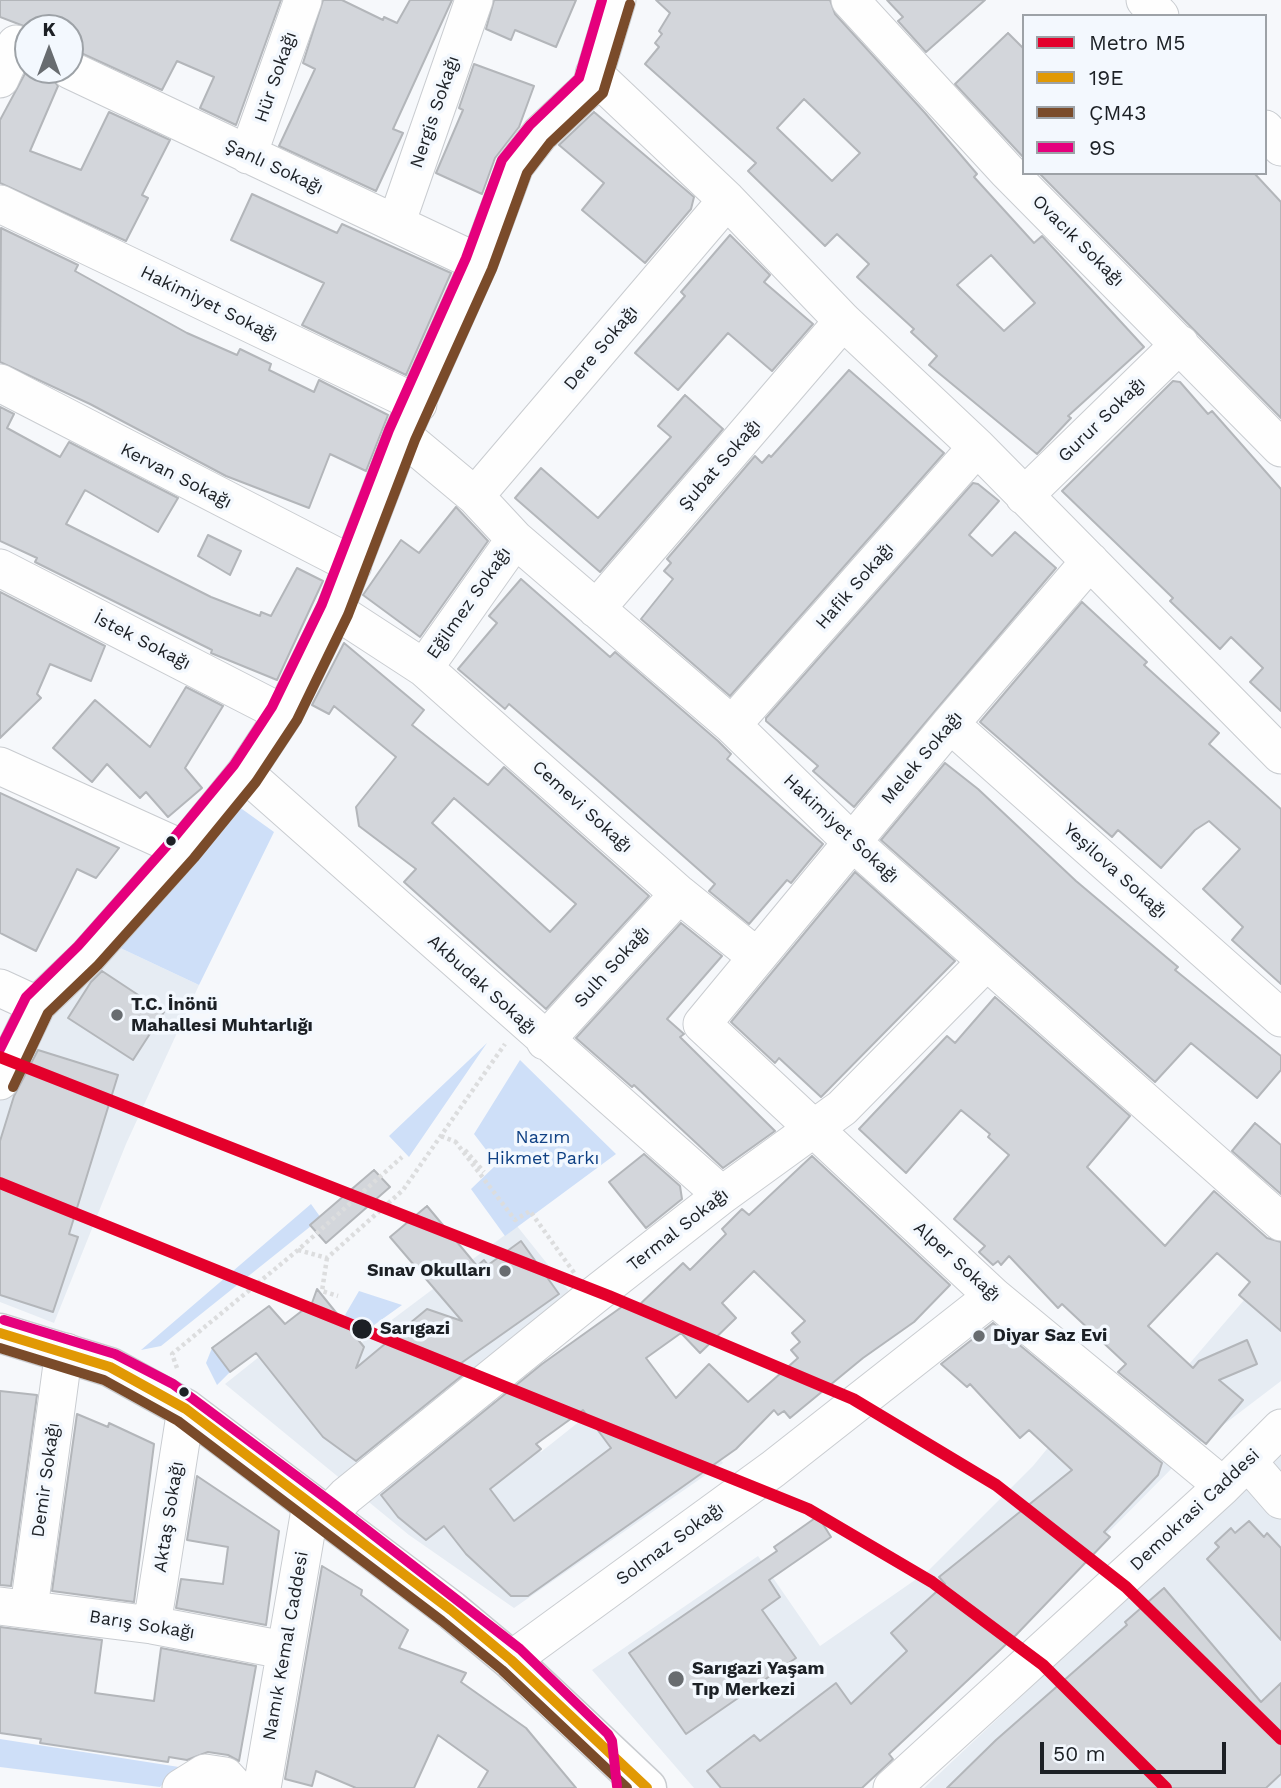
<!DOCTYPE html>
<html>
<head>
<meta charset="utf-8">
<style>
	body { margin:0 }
	#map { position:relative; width:1281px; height:1788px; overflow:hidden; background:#f6f8fb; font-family:"Work Sans",sans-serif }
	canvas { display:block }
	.legend { position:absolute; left:1022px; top:14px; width:245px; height:161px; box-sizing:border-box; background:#f3f8fe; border:2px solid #9da2a7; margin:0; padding:9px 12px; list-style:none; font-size:21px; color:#1c2025 }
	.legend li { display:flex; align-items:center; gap:14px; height:35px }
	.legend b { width:35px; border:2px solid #9da2a7 }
	.north { position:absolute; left:14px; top:14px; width:70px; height:70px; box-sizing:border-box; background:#f3f8fe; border:2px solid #9da2a7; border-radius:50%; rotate:0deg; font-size:19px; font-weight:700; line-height:28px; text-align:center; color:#1c2025 }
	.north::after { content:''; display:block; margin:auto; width:24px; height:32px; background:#686c70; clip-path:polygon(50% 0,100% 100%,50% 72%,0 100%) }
	.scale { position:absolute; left:1040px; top:1742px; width:186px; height:32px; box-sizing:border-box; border:4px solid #1c2025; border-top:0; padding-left:9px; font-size:21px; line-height:24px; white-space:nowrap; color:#1c2025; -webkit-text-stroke:5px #f3f8fe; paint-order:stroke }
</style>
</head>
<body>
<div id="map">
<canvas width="1281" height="1788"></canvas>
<ul class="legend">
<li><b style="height:9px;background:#e4002b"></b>Metro M5</li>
<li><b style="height:9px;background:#e19904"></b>19E</li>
<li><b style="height:9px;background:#7a4b2a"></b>ÇM43</li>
<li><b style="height:9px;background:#e5007d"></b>9S</li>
</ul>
<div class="north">K</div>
<div class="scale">50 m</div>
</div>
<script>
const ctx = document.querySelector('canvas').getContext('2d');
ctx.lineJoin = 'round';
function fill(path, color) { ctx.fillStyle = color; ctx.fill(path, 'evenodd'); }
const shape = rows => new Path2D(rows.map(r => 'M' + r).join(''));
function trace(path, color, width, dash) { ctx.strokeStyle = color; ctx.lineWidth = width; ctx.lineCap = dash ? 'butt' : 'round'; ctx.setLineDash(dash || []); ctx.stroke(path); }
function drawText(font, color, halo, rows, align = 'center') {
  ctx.font = font + ' "Work Sans",sans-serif'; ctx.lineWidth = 7; ctx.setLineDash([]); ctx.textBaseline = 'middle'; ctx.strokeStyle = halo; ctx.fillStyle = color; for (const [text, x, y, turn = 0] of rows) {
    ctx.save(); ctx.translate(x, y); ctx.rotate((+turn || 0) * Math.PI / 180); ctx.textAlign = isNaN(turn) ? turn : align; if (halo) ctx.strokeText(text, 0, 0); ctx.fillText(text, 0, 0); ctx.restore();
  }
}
fill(shape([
	[116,946,199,985,126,1144,54,1323,0,1302,0,1093,45,1024],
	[517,1226,581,1306,476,1379,541,1452,644,1370,723,1463,514,1608,409,1535,225,1384,313,1314,349,1352],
	[1281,1257,1281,1381,1189,1451,855,1788,694,1788,592,1670,758,1556,820,1646,928,1571,1033,1466,1097,1388,1141,1420],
	[1281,1447,1281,1788,924,1788,1246,1485]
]), '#e6ecf3');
fill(shape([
	[235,804,274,832,199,985,116,946],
	[487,1043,409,1157,389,1136],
	[520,1060,616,1154,505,1236,471,1189,497,1164,474,1134],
	[311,1204,321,1218,161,1346,141,1350],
	[359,1291,402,1305,363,1333,345,1315],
	[212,1348,230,1372,217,1385,206,1363],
	[0,1739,179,1767,160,1787,0,1767]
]), '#cedff8');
const building = shape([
	[0,0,281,0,236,125,200,108,214,77,177,61,162,90,70,48,70,28,29,28,0,17,0,0],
	[323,0,342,0,383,20,384,17,397,23,410,0,452,0,393,129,403,133,376,191,279,146,315,69,303,63,323,0],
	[494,0,576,0,556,47,515,30,511,40,486,29,494,0],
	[656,0,830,0,835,14,925,113,977,174,974,177,1034,243,1042,236,1144,347,1068,416,1071,418,1037,454,929,365,937,356,911,332,914,329,857,277,869,264,837,234,825,246,748,171,756,163,645,64,659,47,655,43,662,34,659,31,670,13,656,0],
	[804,99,860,153,832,181,777,128,804,99],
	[991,255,1035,303,1004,331,957,285,991,255],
	[887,0,985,0,926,52,898,21,903,17,887,0],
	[1008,33,1024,49,1024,158,955,84,1008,33],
	[474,64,534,86,519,127,495,158,482,194,436,173,463,110,459,108,474,64],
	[28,68,51,77,58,86,30,151,81,170,109,112,170,140,142,195,148,198,126,241,0,183,0,120,28,68],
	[594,112,694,197,691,209,645,263,582,210,604,183,559,145,594,112],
	[1039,173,1254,173,1281,202,1281,418,1039,173],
	[252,194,337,233,342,224,451,273,406,375,302,325,324,283,231,240,252,194],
	[1,228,78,265,75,271,187,333,237,355,240,349,271,364,269,370,314,392,319,380,388,415,366,471,330,454,309,508,226,476,90,404,0,362,1,228],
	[730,235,770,275,764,282,813,324,772,371,728,333,678,390,635,353,685,296,681,292,730,235],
	[849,370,944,453,730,696,641,619,673,579,664,571,671,563,667,559,755,456,762,463,769,455,771,457,849,370],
	[1173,381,1180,382,1208,414,1212,411,1281,489,1281,711,1250,682,1263,668,1231,637,1220,649,1170,601,1173,598,1062,491,1173,381],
	[685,395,723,429,600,572,515,498,541,468,598,518,671,437,658,426,685,395],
	[0,407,14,414,7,428,60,457,69,442,178,498,158,532,85,490,66,524,211,597,260,616,261,612,271,616,297,568,323,581,277,680,211,653,212,650,35,562,37,558,0,541,0,407],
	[973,483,978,484,999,501,969,535,992,556,1015,532,1056,568,854,807,813,771,818,766,766,721,766,718,973,483],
	[456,507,488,541,420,637,363,595,401,540,419,553,456,507],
	[208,535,241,551,230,575,198,556,208,535],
	[521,579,610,657,615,652,718,741,731,754,727,759,823,844,791,883,787,880,749,924,709,891,715,884,596,779,509,704,505,709,458,669,497,623,489,616,521,579],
	[0,592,105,646,91,681,50,664,37,694,41,698,0,738,0,592],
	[1082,602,1147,662,1144,665,1219,733,1209,744,1281,809,1281,984,1232,940,1243,927,1203,889,1240,849,1209,821,1195,830,1161,868,1118,830,1112,837,980,722,1082,602],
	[344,643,424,710,412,725,488,785,504,767,649,896,546,1009,404,882,416,869,359,826,356,807,396,757,334,706,329,714,312,705,344,643],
	[454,798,576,904,550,932,432,823,454,798],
	[186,687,223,706,185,768,202,788,168,817,146,792,140,798,107,764,92,782,53,748,95,700,150,747,186,687],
	[945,763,978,789,1076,881,1178,967,1175,970,1281,1056,1281,1070,1257,1098,1191,1043,1155,1082,881,840,945,763],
	[0,793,119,848,96,878,77,869,36,951,0,933,0,793],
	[855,872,955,961,821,1097,779,1058,775,1063,731,1022,855,872],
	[681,923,722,956,667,1019,684,1034,680,1037,775,1131,723,1168,634,1085,632,1087,576,1038,681,923],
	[102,971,164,1012,133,1060,68,1018,91,982,102,971],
	[995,997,1130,1116,1087,1167,1165,1246,1214,1191,1267,1238,1281,1242,1281,1331,1239,1295,1250,1282,1217,1253,1148,1326,1193,1368,1199,1361,1247,1340,1257,1364,1219,1380,1243,1400,1206,1444,1118,1372,1126,1364,1062,1304,1058,1308,1009,1256,1001,1265,998,1261,993,1265,979,1252,985,1246,954,1219,1009,1155,988,1137,990,1134,961,1110,906,1173,859,1129,947,1036,955,1043,995,997],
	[38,1050,118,1075,69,1234,78,1237,53,1312,0,1295,0,1141,14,1096,38,1050],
	[1255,1123,1281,1145,1281,1194,1232,1151,1255,1123],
	[644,1154,680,1186,682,1199,646,1228,609,1182,644,1154],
	[812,1156,950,1285,914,1322,863,1358,790,1418,784,1411,778,1415,774,1410,736,1449,528,1596,511,1596,466,1554,444,1526,426,1540,398,1517,381,1495,542,1364,630,1301,635,1309,683,1263,690,1270,726,1234,722,1229,742,1209,749,1215,812,1156],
	[754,1271,805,1321,792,1333,800,1342,791,1350,798,1358,748,1402,709,1364,676,1398,646,1358,681,1333,700,1353,736,1318,722,1303,754,1271],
	[583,1410,611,1448,514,1521,490,1489,541,1449,536,1444,583,1410],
	[374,1170,390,1187,326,1243,310,1225,374,1170],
	[427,1206,477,1266,484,1260,488,1265,521,1241,559,1294,457,1366,464,1374,356,1461,323,1437,256,1353,230,1372,212,1348,269,1306,285,1324,312,1303,317,1289,364,1347,356,1368,427,1309,462,1321,390,1237,427,1206],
	[993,1323,1162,1463,1158,1475,1104,1532,1110,1537,1016,1635,889,1754,893,1759,862,1788,721,1788,707,1771,754,1735,760,1741,836,1683,851,1704,907,1651,891,1633,945,1584,939,1577,1072,1470,1029,1430,1020,1438,970,1384,967,1387,941,1364,993,1323],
	[0,1391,37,1395,11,1586,0,1585,0,1391],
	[77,1414,108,1427,109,1423,154,1444,134,1602,52,1591,77,1414],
	[197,1476,279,1531,266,1625,176,1608,181,1579,223,1584,228,1547,187,1540,197,1476],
	[818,1516,831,1537,769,1580,780,1597,762,1610,796,1658,686,1734,629,1653,777,1551,774,1547,818,1516],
	[1249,1521,1264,1537,1267,1533,1281,1548,1281,1640,1207,1559,1219,1547,1215,1543,1231,1528,1235,1533,1249,1521],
	[322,1566,362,1590,361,1595,408,1630,399,1648,466,1673,461,1682,526,1728,576,1788,478,1788,488,1771,438,1735,414,1788,356,1788,316,1771,312,1786,285,1779,322,1566],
	[1164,1588,1261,1702,1281,1683,1281,1774,1266,1788,947,1788,996,1740,1127,1625,1125,1622,1164,1588],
	[0,1627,102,1640,95,1693,154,1701,161,1648,256,1666,239,1761,228,1755,208,1752,187,1760,169,1757,168,1762,40,1743,41,1739,0,1733,0,1627]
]);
fill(building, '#d3d6db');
trace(building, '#b3b6ba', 2);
const minor = shape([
	[850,0,1007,171,1281,448],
	[1145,0,1160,16],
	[70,70,479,263],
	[594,74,727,200,843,321,977,447,1281,755],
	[0,79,16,44],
	[1265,129,1281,147],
	[248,155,303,0],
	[0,204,418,404],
	[396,224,474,0],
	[0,383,353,565],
	[402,435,475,496,515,539,732,725,852,842,1281,1222],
	[475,496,727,200],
	[1024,496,1180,344],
	[1090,561,950,724,702,1024,993,1296,1223,1486],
	[0,568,284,714],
	[596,609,843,321],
	[335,610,424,668,679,894,757,957],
	[424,668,515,539],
	[950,724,1281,1018],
	[732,725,977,447],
	[0,766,183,849],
	[245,773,722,1195],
	[0,988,37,1005],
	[545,1041,679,894],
	[0,1081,37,1005,88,956,183,849,245,773,284,714,335,610,402,435,479,263,515,166,540,134,591,86,617,0],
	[1248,1462,1281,1500],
	[327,1516,346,1496,592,1297,722,1195,842,1108,986,962],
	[0,1606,152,1625,284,1650],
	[29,1608,61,1372,66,1352],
	[152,1625,186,1409],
	[511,1660,773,1469,993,1296],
	[181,1788,205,1773,225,1776,236,1788],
	[262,1788,311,1504],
	[892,1788,1223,1486,1281,1428]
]);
const major = shape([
	[0,1333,110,1367,186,1409,451,1610,511,1660,647,1788]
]);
trace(minor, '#c9ccd0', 39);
trace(major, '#c9ccd0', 41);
trace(shape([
	[441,1136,456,1142],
	[455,1141,515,1220,530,1211,575,1274],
	[465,1150,484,1172],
	[298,1250,327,1258,403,1190,505,1044],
	[327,1258,322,1291,338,1296],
	[177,1368,172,1354,298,1250,402,1157]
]), '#dcddde', 4.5, [3.5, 3.5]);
trace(minor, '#fefefe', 37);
trace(major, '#fefefe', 38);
trace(shape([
	[0,1333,110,1367,186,1409,451,1610,511,1660,647,1788]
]), '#e19904', 10);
trace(shape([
	[13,1087,48,1013,98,965,194,858,256,782,297,720,348,615,415,440,492,269,527,173,550,143,603,93,630,4],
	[0,1348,104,1380,178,1421,442,1621,502,1670,627,1788]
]), '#7a4b2a', 10);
trace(shape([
	[0,1049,26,997,78,946,172,840,234,765,272,707,322,604,389,430,466,258,502,160,530,125,579,78,602,0],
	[4,1320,115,1354,173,1384,335,1505,520,1649,608,1734,612,1741,617,1786]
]), '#e5007d', 10);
trace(shape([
	[0,1057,609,1296,853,1399,996,1485,1126,1587,1281,1739],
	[0,1183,808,1509,932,1582,1043,1665,1166,1788]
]), '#e4002b', 12);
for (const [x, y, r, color] of [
	[171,841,6,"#1c2025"],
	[117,1015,7,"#686c70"],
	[505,1271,7,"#686c70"],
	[362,1329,11,"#1c2025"],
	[979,1336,7,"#686c70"],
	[184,1392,6,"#1c2025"],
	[676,1679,9,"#686c70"]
]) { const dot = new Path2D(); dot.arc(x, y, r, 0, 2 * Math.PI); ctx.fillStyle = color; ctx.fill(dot); trace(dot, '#f3f8fe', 2.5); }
drawText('18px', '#1c2025', '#f3f8fe', [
	["Hür Sokağı",276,77,-71],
	["Nergis Sokağı",435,112,-71],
	["Şanlı Sokağı",274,167,25],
	["Ovacık Sokağı",1078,241,45],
	["Hakimiyet Sokağı",209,304,26],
	["Dere Sokağı",601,348,-50],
	["Gurur Sokağı",1102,420,-44],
	["Şubat Sokağı",720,465,-49],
	["Kervan Sokağı",176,476,27],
	["Hafik Sokağı",855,586,-49],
	["Eğilmez Sokağı",469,603,-55],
	["İstek Sokağı",142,641,27],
	["Melek Sokağı",922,758,-50],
	["Cemevi Sokağı",582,807,42],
	["Hakimiyet Sokağı",841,829,43],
	["Yeşilova Sokağı",1115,871,42],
	["Sulh Sokağı",612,967,-48],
	["Akbudak Sokağı",482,985,42],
	["Termal Sokağı",678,1230,-38],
	["Alper Sokağı",957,1262,42],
	["Demir Sokağı",46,1480,-82],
	["Demokrasi Caddesi",1195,1510,-43],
	["Aktaş Sokağı",169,1517,-81],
	["Solmaz Sokağı",670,1544,-36],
	["Barış Sokağı",142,1625,9],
	["Namık Kemal Caddesi",286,1646,-80]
]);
drawText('bold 18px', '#1c2025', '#f3f8fe', [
	["T.C. İnönü",131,1005],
	["Mahallesi Muhtarlığı",131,1026],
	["Sınav Okulları",491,1271,"right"],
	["Diyar Saz Evi",993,1336],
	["Sarıgazi Yaşam",692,1669],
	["Tıp Merkezi",692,1690]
], 'left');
drawText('18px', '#0f4083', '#f3f8fe', [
	["Nazım",543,1138],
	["Hikmet Parkı",543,1159]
]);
drawText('bold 18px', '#1c2025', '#f3f8fe', [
	["Sarıgazi",380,1329]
], 'left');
</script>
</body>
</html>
